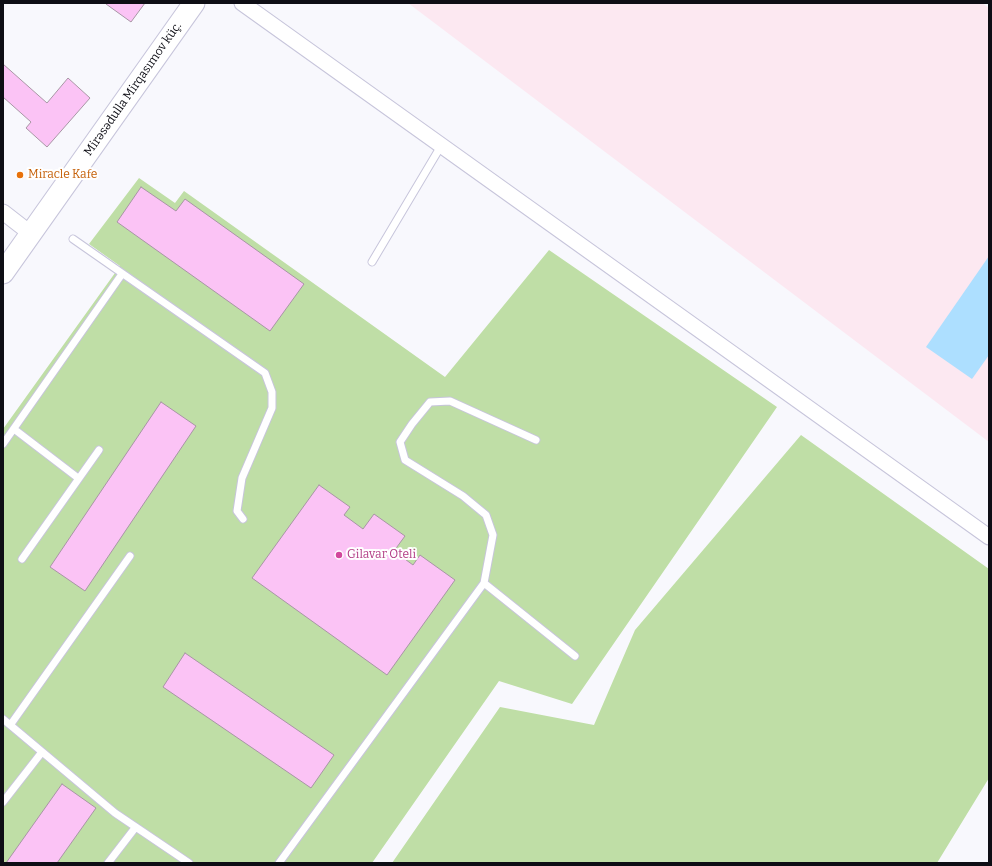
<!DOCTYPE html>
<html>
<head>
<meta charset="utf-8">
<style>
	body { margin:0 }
	#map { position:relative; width:992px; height:866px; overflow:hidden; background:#f8f8fd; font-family:Bitter,serif }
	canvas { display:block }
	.frame { position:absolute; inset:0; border:4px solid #0e0e15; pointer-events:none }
</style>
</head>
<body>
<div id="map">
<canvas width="992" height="866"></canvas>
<div class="frame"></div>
</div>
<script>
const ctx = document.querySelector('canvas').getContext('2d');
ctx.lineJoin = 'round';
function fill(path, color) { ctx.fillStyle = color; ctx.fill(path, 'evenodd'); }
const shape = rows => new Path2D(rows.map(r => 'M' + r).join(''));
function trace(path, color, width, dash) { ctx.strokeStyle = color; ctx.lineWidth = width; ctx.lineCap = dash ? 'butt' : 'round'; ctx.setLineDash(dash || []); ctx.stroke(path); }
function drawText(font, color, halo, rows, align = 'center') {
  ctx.font = font + ' Bitter,serif'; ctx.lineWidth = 4; ctx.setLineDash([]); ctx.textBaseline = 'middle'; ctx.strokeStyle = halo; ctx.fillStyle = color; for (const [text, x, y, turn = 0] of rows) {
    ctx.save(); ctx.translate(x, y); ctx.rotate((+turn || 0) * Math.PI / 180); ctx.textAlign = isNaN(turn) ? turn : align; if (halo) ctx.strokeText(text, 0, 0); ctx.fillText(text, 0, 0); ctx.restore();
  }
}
fill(shape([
	[408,3,982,3,989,8,989,442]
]), '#fce8f1');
fill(shape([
	[139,178,175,203,184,191,445,377,549,250,777,407,572,704,499,681,372,863,3,863,3,429,120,266,89,244],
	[801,435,989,569,989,778,937,863,392,863,500,707,594,725,635,630]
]), '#bfdea6');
fill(shape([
	[989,256,989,355,972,379,926,347]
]), '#addfff');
const building = shape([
	[107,3,145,3,131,22,106,4,107,3],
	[3,64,47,103,68,78,90,98,47,147,26,128,31,122,3,97,3,64],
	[141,187,176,211,185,199,304,284,270,331,117,222,141,187],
	[161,402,196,426,85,591,50,567,161,402],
	[319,485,350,507,344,515,363,529,374,514,405,536,394,551,413,565,420,555,455,580,387,675,252,578,319,485],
	[185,653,334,755,311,788,163,687,185,653],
	[62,784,96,808,57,863,6,863,62,784]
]);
fill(building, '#fbc3f5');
trace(building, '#a896a5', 1);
const lane = shape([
	[73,239,265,373,272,392,272,408,242,478,237,511,243,519],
	[372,262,441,146],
	[14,429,78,478],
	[3,444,122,274],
	[22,559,99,450],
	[484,583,575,656],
	[3,719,115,813,189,863],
	[11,724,130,556],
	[3,802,42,752],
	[108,863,135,828],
	[279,863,484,583,493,535,486,515,463,496,405,460,400,442,412,424,430,402,450,401,536,440]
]);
const street = shape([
	[242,3,989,537],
	[3,212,30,233]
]);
const secondary = shape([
	[3,273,194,3]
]);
trace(lane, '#c7c5db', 9);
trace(street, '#c7c5db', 17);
trace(secondary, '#c7c5db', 23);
trace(lane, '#fff', 7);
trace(street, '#fff', 15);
trace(secondary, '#fff', 21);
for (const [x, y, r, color] of [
	[20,175,4,"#e8710a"],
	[339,555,4,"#d1479c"]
]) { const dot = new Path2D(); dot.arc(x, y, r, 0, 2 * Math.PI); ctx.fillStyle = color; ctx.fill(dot); trace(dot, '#fff', 1.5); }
drawText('12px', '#0e0e15', '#fff', [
	["Mirəsədulla Mirqasımov küç.",133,89,-55]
]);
drawText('12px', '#c56008', '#fff', [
	["Miracle Kafe",28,175]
], 'left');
drawText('12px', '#b23c85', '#fff', [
	["Gilavar Oteli",347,555]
], 'left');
</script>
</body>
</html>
